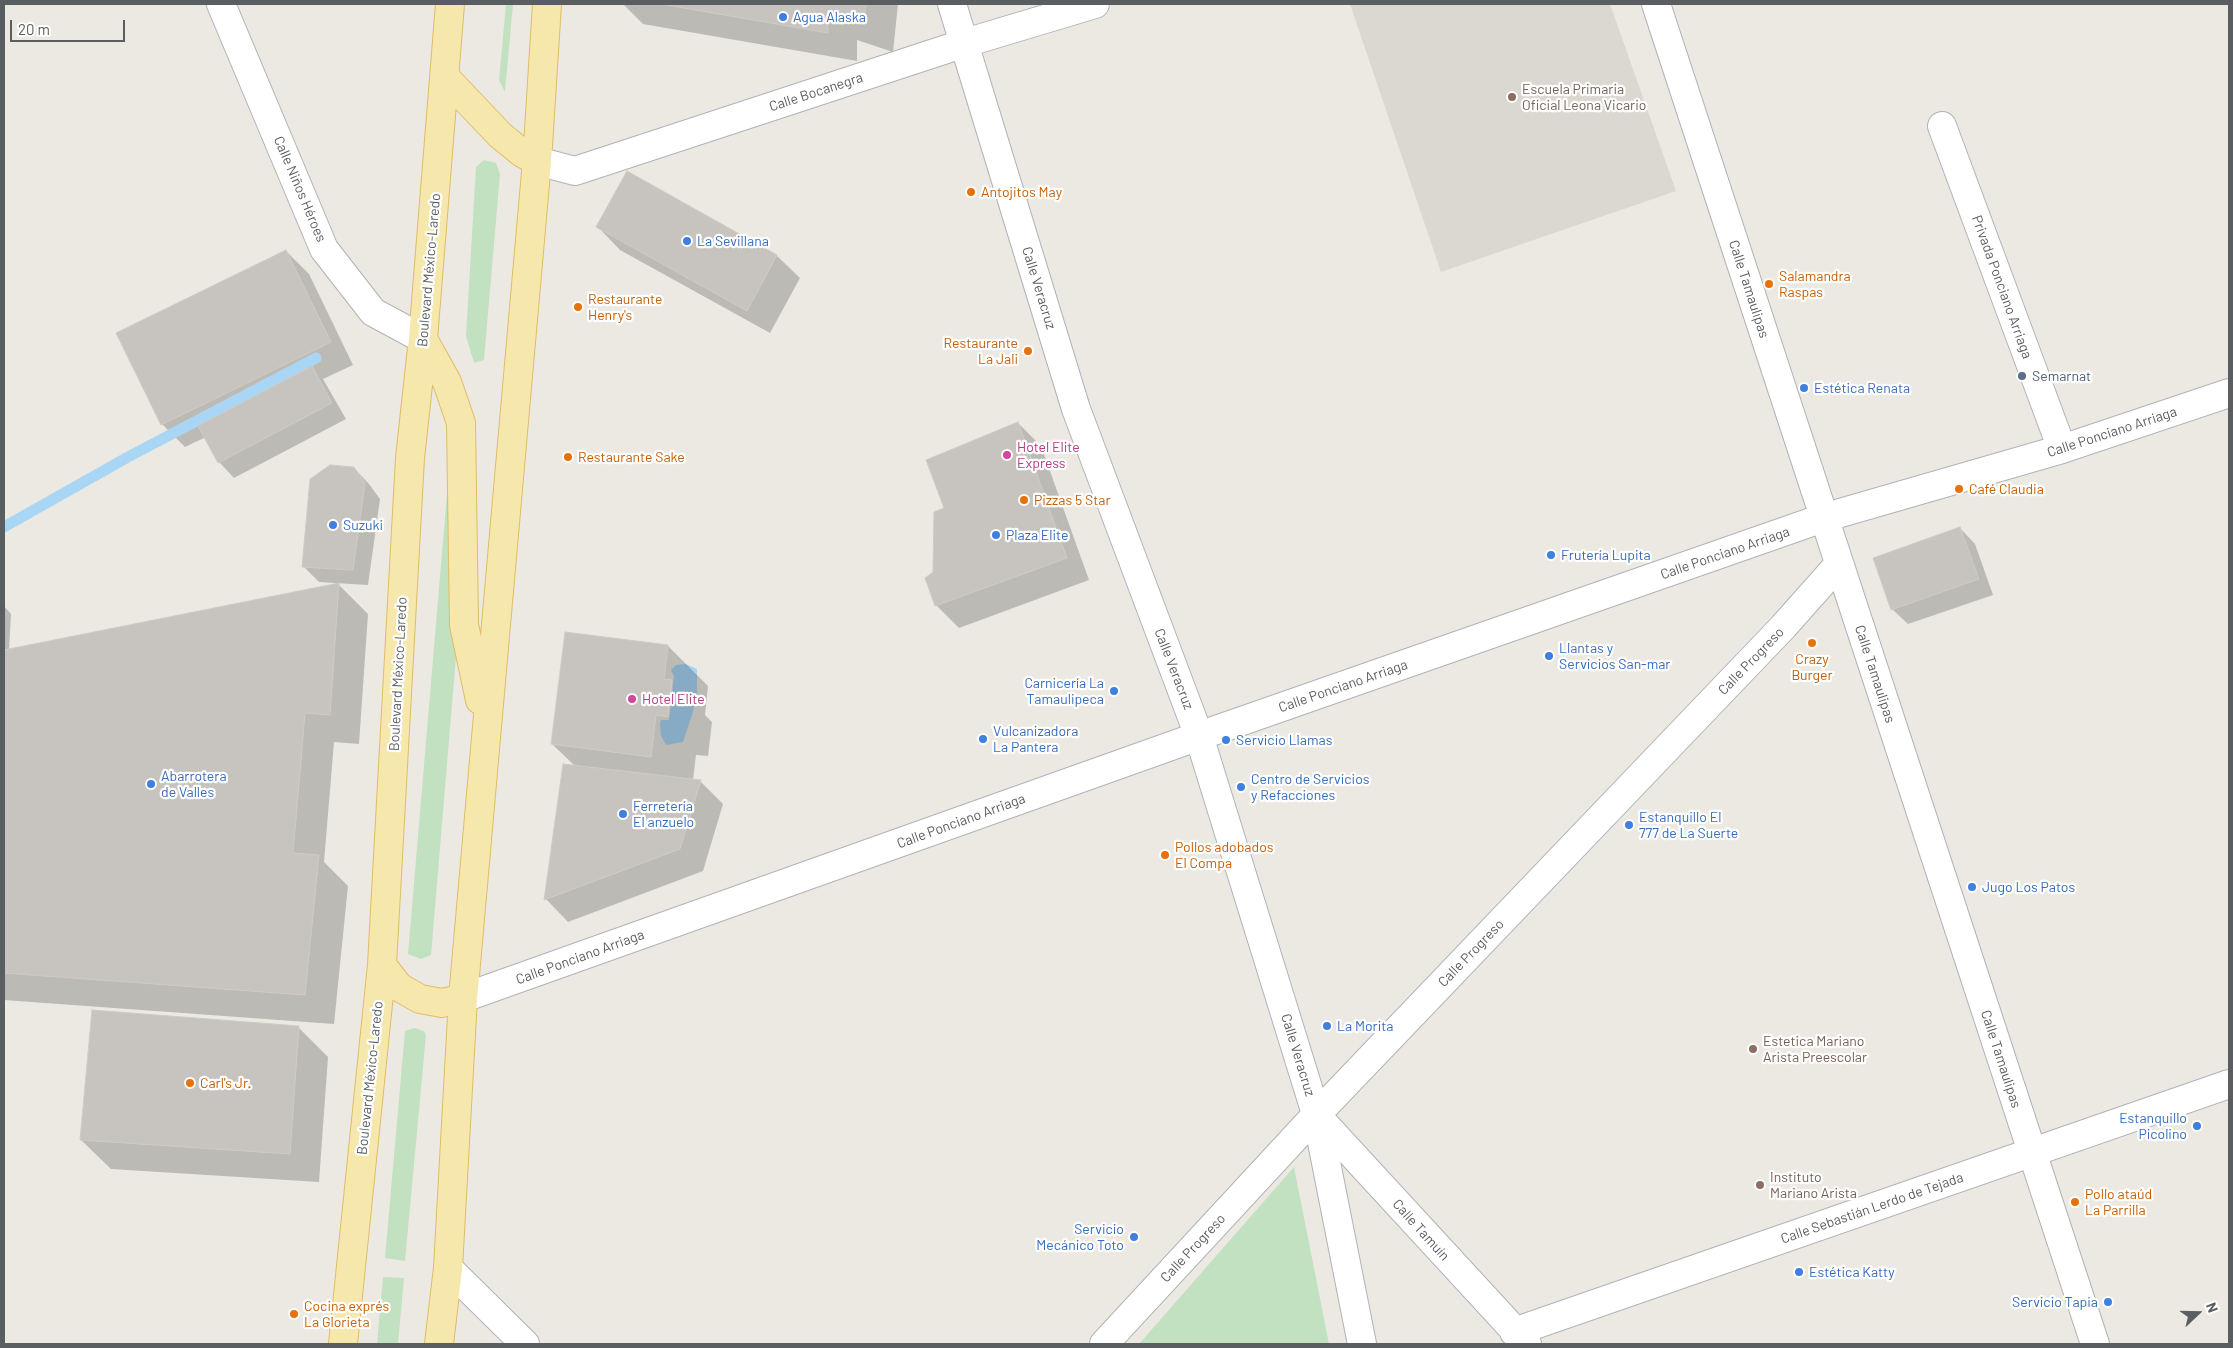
<!DOCTYPE html>
<html>
<head>
<meta charset="utf-8">
<style>
	body { margin:0 }
	#map { position:relative; width:2233px; height:1348px; overflow:hidden; background:#ece9e2; font-family:Barlow,sans-serif }
	canvas { display:block }
	.frame { position:absolute; inset:0; border:5px solid #5b5e61; pointer-events:none }
	.north { position:absolute; left:2173px; top:1288px; width:50px; height:50px; -webkit-text-stroke:4px #fff; paint-order:stroke; rotate:69deg; font-size:14px; font-weight:700; line-height:20px; text-align:center; color:#5b5e61 }
	.north::after { content:''; display:block; margin:auto; width:18px; height:22px; background:#5b5e61; clip-path:polygon(50% 0,100% 100%,50% 72%,0 100%) }
	.scale { position:absolute; left:10px; top:20px; width:115px; height:22px; box-sizing:border-box; border:2px solid #5b5e61; border-top:0; padding-left:6px; font-size:15px; line-height:18px; white-space:nowrap; color:#5b5e61; -webkit-text-stroke:4px #fff; paint-order:stroke }
</style>
</head>
<body>
<div id="map">
<canvas width="2233" height="1348"></canvas>
<div class="frame"></div>
<div class="north">N</div>
<div class="scale">20 m</div>
</div>
<script>
const ctx = document.querySelector('canvas').getContext('2d');
ctx.lineJoin = 'round';
function fill(path, color) { ctx.fillStyle = color; ctx.fill(path, 'evenodd'); }
const shape = rows => new Path2D(rows.map(r => 'M' + r).join(''));
function trace(path, color, width, dash) { ctx.strokeStyle = color; ctx.lineWidth = width; ctx.lineCap = dash ? 'butt' : 'round'; ctx.setLineDash(dash || []); ctx.stroke(path); }
function drawText(font, color, halo, rows, align = 'center') {
  ctx.font = font + ' Barlow,sans-serif'; ctx.lineWidth = 4.5; ctx.setLineDash([]); ctx.textBaseline = 'middle'; ctx.strokeStyle = halo; ctx.fillStyle = color; for (const [text, x, y, turn = 0] of rows) {
    ctx.save(); ctx.translate(x, y); ctx.rotate((+turn || 0) * Math.PI / 180); ctx.textAlign = isNaN(turn) ? turn : align; if (halo) ctx.strokeText(text, 0, 0); ctx.fillText(text, 0, 0); ctx.restore();
  }
}
fill(shape([
	[1350,4,1610,4,1676,191,1441,272]
]), '#dbd8d1');
fill(shape([
	[506,4,513,4,505,92,499,80],
	[484,160,496,163,500,174,484,360,474,363,466,336,476,167],
	[454,411,457,645,431,955,421,959,408,954],
	[414,1028,424,1031,426,1035,405,1261,385,1258,405,1031],
	[1294,1167,1329,1344,1139,1344],
	[383,1277,404,1278,398,1344,377,1344]
]), '#c2e1c1');
fill(shape([
	[686,664,697,669,697,694,692,715,683,742,666,745,661,736,660,724,661,720,669,720,674,676,671,670,676,665]
]), '#a9d6f5');
fill(shape([
	[623,4,898,4,893,52,857,40,857,61,643,24],
	[627,172,777,256,800,278,770,333,620,250,598,227],
	[286,251,309,274,353,365,323,379,346,419,234,478,219,462,206,437,185,447,162,424],
	[1018,423,1041,446,1089,580,959,628,936,605,934,573],
	[354,468,369,484,380,499,368,585,319,582,304,567],
	[1960,528,1975,544,1993,595,1908,624,1892,609],
	[339,585,368,614,359,744,334,742,324,862,348,886,334,1024,4,1000,4,606,11,614,9,651],
	[668,646,708,686,705,715,712,722,708,756,696,755,693,780,700,781,723,804,703,871,568,922,546,899,575,766,552,744],
	[298,1027,328,1057,319,1182,111,1169,81,1140]
]), '#0003');
trace(shape([
	[4,527,128,457,316,358]
]), '#a9d6f5', 11);
const building = shape([
	[661,4,866,4,864,23,828,11,828,33,661,4],
	[627,171,777,255,747,311,596,227,627,171],
	[286,250,331,342,161,425,116,333,286,250],
	[312,366,332,403,218,463,198,426,312,366],
	[1018,422,1067,558,935,606,925,578,933,572,934,512,944,508,926,460,1018,422],
	[330,465,354,467,365,483,353,570,302,567,310,479,330,465],
	[1960,527,1979,579,1891,610,1873,558,1960,527],
	[339,583,330,715,305,713,293,853,319,855,305,995,4,973,4,650,339,583],
	[565,632,668,645,664,679,672,680,668,717,656,715,651,757,551,744,565,632],
	[563,764,701,780,680,849,544,900,563,764],
	[92,1010,299,1026,290,1154,80,1140,92,1010]
]);
fill(building, '#c7c4bf');
trace(building, '#cfcbc1', 1);
const minor = shape([
	[221,4,324,249,373,312,423,339],
	[952,4,1076,409,1199,736,1317,1117,1362,1344],
	[1656,4,2095,1344],
	[1942,126,2062,449],
	[537,161,575,171,965,43,1095,4],
	[463,998,1199,736,1823,518,2062,449,2229,393],
	[1317,1116,1527,1344],
	[448,1268,525,1344],
	[1514,1332,2229,1084],
	[1104,1344,1316,1115,1783,627,1839,564]
]);
const primary = shape([
	[445,77,500,135,522,153,537,161],
	[423,339,447,382,461,423,464,625,480,700],
	[382,965,399,987,420,999,442,1003,463,998],
	[343,1344,382,965,410,458,423,339,450,4],
	[439,1344,448,1268,463,998,537,161,547,4]
]);
trace(minor, '#b0b3b6', 30);
trace(primary, '#e1bc65', 30);
trace(minor, '#fff', 28);
trace(primary, '#f6e8ad', 28);
for (const [x, y, r, color] of [
	[783,17,5,"#3f7fe0"],
	[1512,97,5,"#8d6e63"],
	[971,192,5,"#e8710a"],
	[687,241,5,"#3f7fe0"],
	[1769,284,5,"#e8710a"],
	[578,307,5,"#e8710a"],
	[1028,351,5,"#e8710a"],
	[2022,376,5,"#5c6f8a"],
	[1804,388,5,"#3f7fe0"],
	[1007,455,5,"#d1479c"],
	[568,457,5,"#e8710a"],
	[1959,489,5,"#e8710a"],
	[1024,500,5,"#e8710a"],
	[333,525,5,"#3f7fe0"],
	[996,535,5,"#3f7fe0"],
	[1551,555,5,"#3f7fe0"],
	[1812,643,5,"#e8710a"],
	[1549,656,5,"#3f7fe0"],
	[1114,691,5,"#3f7fe0"],
	[632,699,5,"#d1479c"],
	[983,739,5,"#3f7fe0"],
	[1226,740,5,"#3f7fe0"],
	[151,784,5,"#3f7fe0"],
	[1241,787,5,"#3f7fe0"],
	[623,814,5,"#3f7fe0"],
	[1629,825,5,"#3f7fe0"],
	[1165,855,5,"#e8710a"],
	[1972,887,5,"#3f7fe0"],
	[1327,1026,5,"#3f7fe0"],
	[1753,1049,5,"#8d6e63"],
	[190,1083,5,"#e8710a"],
	[2197,1126,5,"#3f7fe0"],
	[1760,1185,5,"#8d6e63"],
	[2075,1202,5,"#e8710a"],
	[1134,1237,5,"#3f7fe0"],
	[1799,1272,5,"#3f7fe0"],
	[2108,1302,5,"#3f7fe0"],
	[294,1314,5,"#e8710a"]
]) { const dot = new Path2D(); dot.arc(x, y, r, 0, 2 * Math.PI); ctx.fillStyle = color; ctx.fill(dot); trace(dot, '#fff', 2); }
drawText('14px', '#366cbe', '#fff', [
	["Agua Alaska",793,17],
	["La Sevillana",697,241],
	["Estética Renata",1814,388],
	["Suzuki",343,525],
	["Plaza Elite",1006,535],
	["Frutería Lupita",1561,555],
	["Llantas y",1559,648],
	["Servicios San-mar",1559,664],
	["Carnicería La",1104,683,"right"],
	["Tamaulipeca",1104,699,"right"],
	["Vulcanizadora",993,731],
	["La Pantera",993,747],
	["Servicio Llamas",1236,740],
	["Abarrotera",161,776],
	["de Valles",161,792],
	["Centro de Servicios",1251,779],
	["y Refacciones",1251,795],
	["Ferretería",633,806],
	["El anzuelo",633,822],
	["Estanquillo El",1639,817],
	["777 de La Suerte",1639,833],
	["Jugo Los Patos",1982,887],
	["La Morita",1337,1026],
	["Estanquillo",2187,1118,"right"],
	["Picolino",2187,1134,"right"],
	["Servicio",1124,1229,"right"],
	["Mecánico Toto",1124,1245,"right"],
	["Estética Katty",1809,1272],
	["Servicio Tapia",2098,1302,"right"]
], 'left');
drawText('14px', '#785e54', '#fff', [
	["Escuela Primaria",1522,89],
	["Oficial Leona Vicario",1522,105],
	["Estetica Mariano",1763,1041],
	["Arista Preescolar",1763,1057],
	["Instituto",1770,1177],
	["Mariano Arista",1770,1193]
], 'left');
drawText('14px', '#5b5e61', '#fff', [
	["Calle Bocanegra",816,92,-18],
	["Calle Niños Héroes",300,189,67],
	["Boulevard México-Laredo",429,270,-85],
	["Privada Ponciano Arriaga",2002,287,70],
	["Calle Veracruz",1039,288,73],
	["Calle Tamaulipas",1749,289,72],
	["Calle Ponciano Arriaga",2112,432,-18],
	["Calle Ponciano Arriaga",1725,553,-19],
	["Calle Progreso",1751,661,-46],
	["Calle Veracruz",1174,669,69],
	["Boulevard México-Laredo",398,674,-87],
	["Calle Tamaulipas",1875,674,72],
	["Calle Ponciano Arriaga",1343,686,-19],
	["Calle Ponciano Arriaga",961,821,-20],
	["Calle Progreso",1471,953,-46],
	["Calle Ponciano Arriaga",580,957,-20],
	["Calle Veracruz",1298,1055,73],
	["Calle Tamaulipas",2001,1059,72],
	["Boulevard México-Laredo",370,1078,-84],
	["Calle Sebastián Lerdo de Tejada",1872,1208,-19],
	["Calle Tamuín",1421,1230,48],
	["Calle Progreso",1193,1248,-47]
]);
drawText('14px', '#c56008', '#fff', [
	["Antojitos May",981,192],
	["Salamandra",1779,276],
	["Raspas",1779,292],
	["Restaurante",588,299],
	["Henry's",588,315],
	["Restaurante",1018,343,"right"],
	["La Jali",1018,359,"right"],
	["Restaurante Sake",578,457],
	["Café Claudia",1969,489],
	["Pizzas 5 Star",1034,500],
	["Crazy",1812,659,"center"],
	["Burger",1812,675,"center"],
	["Pollos adobados",1175,847],
	["El Compa",1175,863],
	["Carl's Jr.",200,1083],
	["Pollo ataúd",2085,1194],
	["La Parrilla",2085,1210],
	["Cocina exprés",304,1306],
	["La Glorieta",304,1322]
], 'left');
drawText('14px', '#4e5e75', '#fff', [
	["Semarnat",2032,376]
], 'left');
drawText('14px', '#b23c85', '#fff', [
	["Hotel Elite",1017,447],
	["Express",1017,463],
	["Hotel Elite",642,699]
], 'left');
</script>
</body>
</html>
